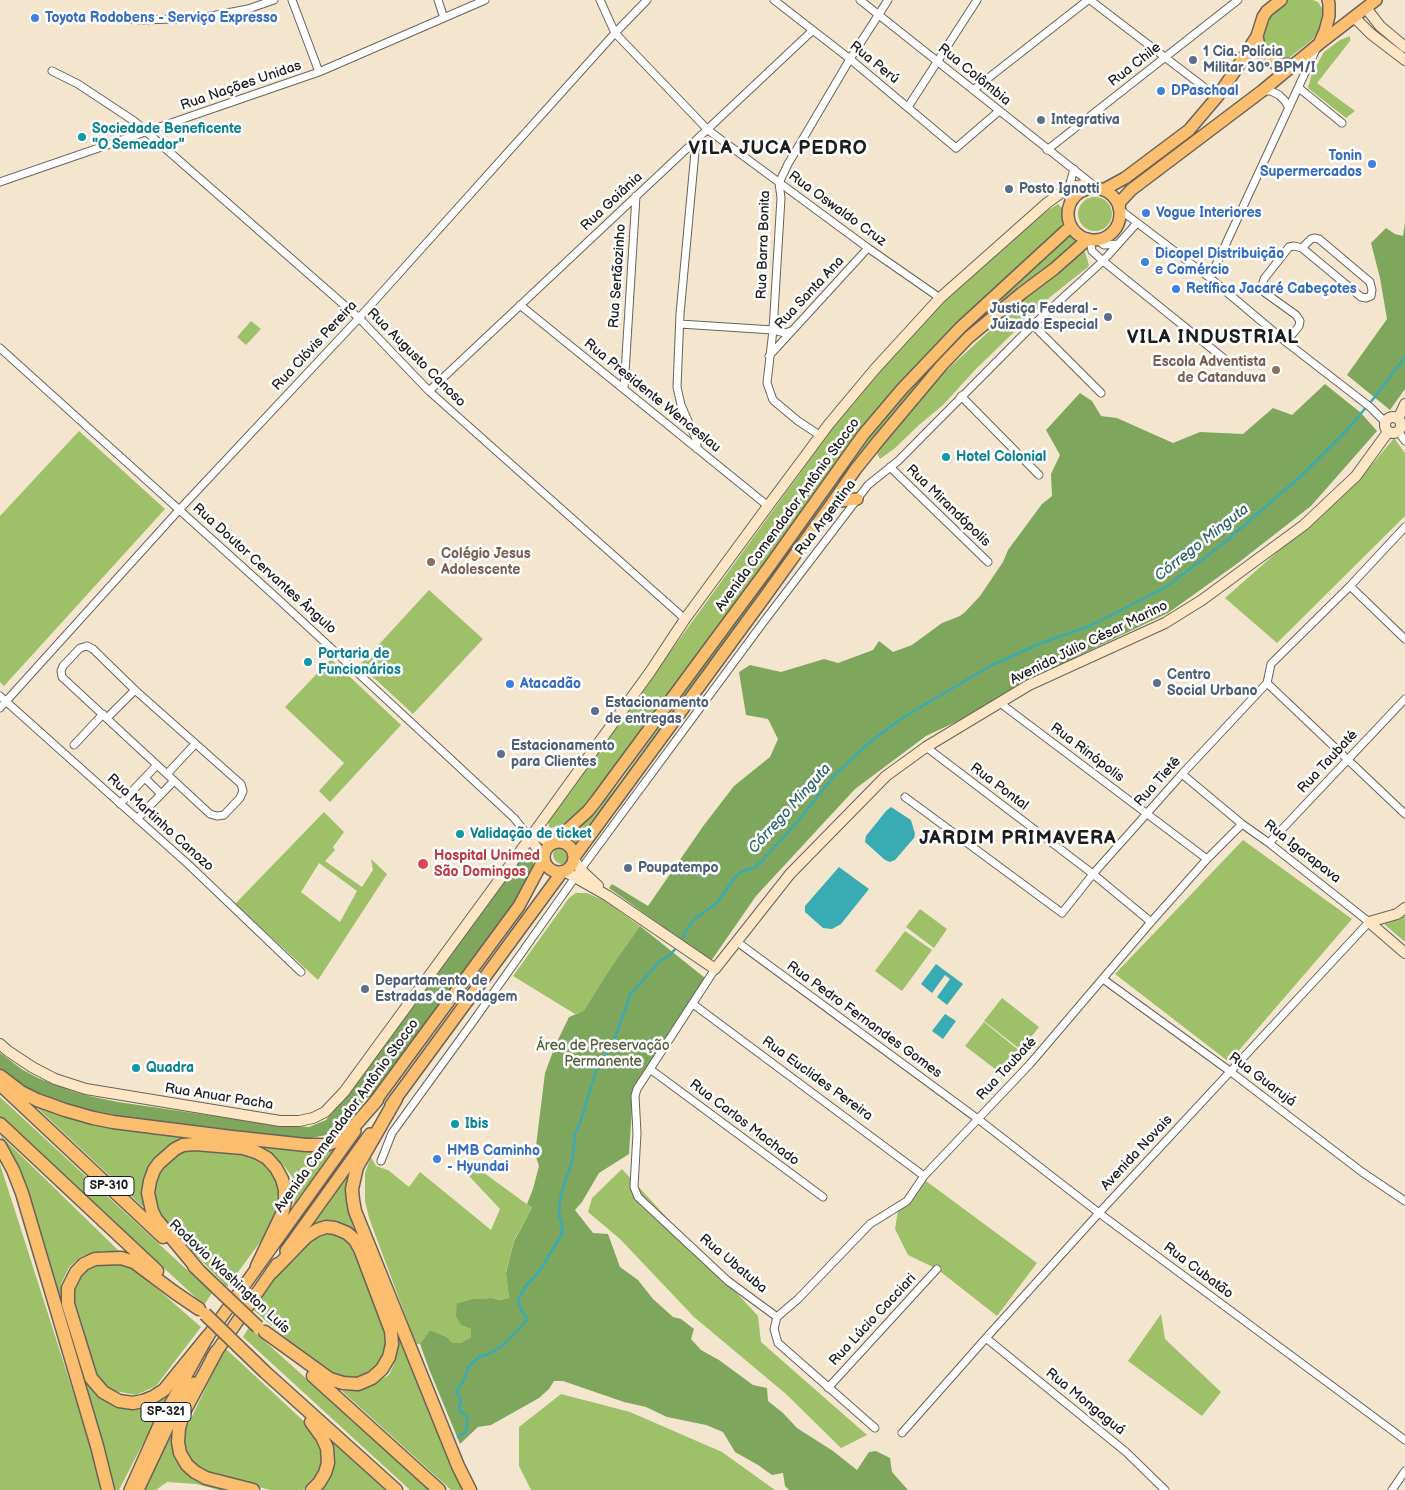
<!DOCTYPE html>
<html>
<head>
<meta charset="utf-8">
<style>
	body { margin:0 }
	canvas { display:block; background:#f4e6ce }
</style>
</head>
<body>
<canvas width="1405" height="1490"></canvas>
<script>
const ctx = document.querySelector('canvas').getContext('2d');
ctx.lineJoin = 'round';
function fill(path, color) { ctx.fillStyle = color; ctx.fill(path, 'evenodd'); }
const shape = rows => new Path2D(rows.map(r => 'M' + r).join(''));
function trace(path, color, width, dash) { ctx.strokeStyle = color; ctx.lineWidth = width; ctx.lineCap = dash ? 'butt' : 'round'; ctx.setLineDash(dash || []); ctx.stroke(path); }
function drawText(font, color, halo, rows, align = 'center') {
  ctx.font = font + ' "Balsamiq Sans",sans-serif'; ctx.lineWidth = 5; ctx.setLineDash([]); ctx.textBaseline = 'middle'; ctx.strokeStyle = halo; ctx.fillStyle = color; for (const [text, x, y, turn = 0] of rows) {
    ctx.save(); ctx.translate(x, y); ctx.rotate((+turn || 0) * Math.PI / 180); ctx.textAlign = isNaN(turn) ? turn : align; if (halo) ctx.strokeText(text, 0, 0); ctx.fillText(text, 0, 0); ctx.restore();
  }
}
fill(shape([
	[1286,0,1313,0,1318,2,1322,8,1323,14,1320,27,1313,39,1289,58,1279,60,1271,58,1260,45,1261,24],
	[1350,36,1350,41,1317,83,1355,111,1346,118,1308,88,1312,73,1324,52,1340,40],
	'1078 214a17 17 0 1 1 34 0a17 17 0 1 1-34 0Z',
	[1058,204,1062,208,1064,213,1061,227,960,322,772,555,592,799,562,825,551,828,549,827,548,820,830,432,831,428,876,375,939,307,1008,244,1047,211],
	[1070,233,1079,244,906,400,886,421,577,848,566,838,597,811,620,782,873,432,928,368],
	[1082,251,1085,252,1089,265,1088,267,1050,297,975,370,943,405,919,425,895,448,880,459,877,453,878,449,909,411,948,369,1038,286],
	[251,321,261,329,246,345,237,337],
	[79,431,165,509,4,686,0,682,0,516],
	[1394,438,1405,453,1405,516,1277,643,1225,598,1360,479],
	[429,590,483,639,413,714,360,665],
	[331,659,401,725,330,802,319,791,344,763,285,707],
	[324,812,344,832,333,847,335,850,325,861,362,887,373,870,371,859,387,874,318,980,235,904],
	[319,863,357,891,340,922,301,892],
	[1243,840,1352,919,1229,1062,1115,974],
	'553 855a9 9 0 1 1 18 0a9 9 0 1 1-18 0Z',
	[576,893,587,893,605,901,640,926,613,964,584,1012,575,1014,513,976,569,898],
	[920,909,947,929,934,948,906,927],
	[1405,916,1405,942,1384,924],
	[905,931,932,950,902,991,875,971],
	[1002,998,1039,1027,1021,1050,984,1021],
	[984,1022,1021,1052,1003,1075,965,1046],
	[0,1097,212,1293,204,1305,0,1117],
	[31,1102,94,1123,316,1152,340,1146,290,1214,296,1196,293,1178,282,1163,267,1150,187,1140,145,1187,143,1207],
	[0,1135,119,1251,102,1251,82,1256,69,1267,61,1284,62,1304,86,1380,95,1394,110,1404,126,1408,139,1408,167,1397,119,1490,113,1490,12,1159],
	[199,1148,243,1152,262,1159,276,1176,282,1192,279,1211,269,1230,227,1287,160,1218,152,1199,154,1181,161,1168,178,1151],
	[371,1157,376,1166,388,1170,409,1187,420,1172,491,1230,500,1209,469,1176,476,1167,532,1208,514,1240,506,1272,509,1298,500,1300,492,1298,472,1299,457,1303,461,1325,471,1329,471,1337,461,1343,453,1343,447,1337,430,1330,420,1344,416,1344,369,1218,365,1201,365,1173],
	[0,1164,100,1476,100,1490,0,1490],
	[351,1168,351,1208,450,1465,463,1490,451,1490,342,1391,356,1390,371,1385,389,1375,396,1359,398,1339,351,1229,309,1227],
	[622,1169,758,1316,761,1342,867,1435,841,1448,786,1394,694,1317,620,1239,588,1212,592,1198],
	[926,1181,1037,1263,997,1316,937,1269,908,1255,895,1229,898,1211],
	[322,1232,340,1234,353,1244,383,1324,387,1340,384,1358,375,1369,361,1377,343,1377,321,1368,251,1308,280,1271,310,1238],
	[120,1261,138,1272,201,1327,156,1386,136,1395,110,1390,93,1374,70,1296,75,1275,90,1263],
	[1161,1314,1165,1339,1221,1392,1202,1416,1128,1361],
	[249,1327,430,1490,410,1490,243,1337],
	[225,1348,310,1427,323,1450,323,1462,320,1474,312,1485,302,1490,270,1490,206,1474,193,1464,183,1450,184,1433],
	[561,1394,630,1412,722,1452,775,1490,531,1490,519,1466,519,1427],
	[172,1429,176,1453,238,1490,219,1490,196,1484,167,1482,156,1490,145,1490],
	[330,1440,385,1490,317,1490,332,1454]
]), '#9dc069');
fill(shape([
	[1405,222,1405,389,1390,410,1347,375,1387,319,1380,278,1371,243,1386,228,1395,234,1403,236],
	[1325,384,1361,413,1377,431,1311,506,1238,563,1168,613,1074,658,1011,696,926,736,855,789,756,896,711,961,609,888,612,884,648,906,704,825,734,786,770,757,778,739,768,719,746,715,739,672,750,665,781,672,824,659,838,663,873,650,879,641,893,652,912,645,942,623,960,616,965,612,980,596,1003,562,1008,550,1042,504,1052,496,1051,474,1060,455,1046,430,1080,393,1092,401,1101,416,1117,418,1173,443,1200,432,1243,434,1273,408,1292,415],
	[525,853,530,857,533,863,533,867,532,872,516,903,376,1095,366,1098,345,1124,327,1135,305,1139,81,1111,52,1102,0,1074,0,1053,23,1070,38,1078,72,1091,89,1096,118,1102,248,1121,309,1127,326,1120,338,1106,520,856],
	[640,926,705,978,633,1091,629,1154,599,1173,582,1202,575,1210,593,1233,608,1234,620,1267,638,1280,653,1299,673,1317,681,1319,694,1329,691,1339,701,1350,719,1360,753,1385,767,1388,768,1401,783,1413,797,1428,833,1451,857,1470,869,1452,876,1451,890,1458,892,1472,908,1490,789,1490,785,1486,783,1473,772,1475,758,1465,735,1452,723,1432,706,1425,667,1417,646,1407,624,1402,563,1381,554,1381,549,1389,539,1398,491,1425,478,1427,460,1444,429,1369,420,1344,430,1330,447,1337,453,1343,461,1343,471,1337,471,1329,461,1325,456,1316,457,1303,472,1299,492,1298,500,1300,509,1298,506,1273,514,1241,532,1208,527,1204,533,1189,539,1166,535,1154,545,1073,555,1046,569,1017,584,1011,613,964]
]), '#7ea65d');
fill(shape([
	[891,807,911,820,915,834,914,838,895,860,890,862,885,860,865,842,866,836,886,811],
	[839,867,869,889,841,924,832,929,823,928,805,912,805,906],
	[936,964,963,984,947,1005,937,997,950,979,945,975,932,993,921,984],
	[945,1014,956,1021,943,1039,932,1031]
]), '#39abb3');
trace(shape([
	[680,942,689,926,696,918,717,903,735,877,743,871,754,868,761,862,797,822,834,776,866,745,902,718,992,665,1039,644,1092,625,1166,587,1224,543,1302,475,1347,430,1374,398,1405,357],
	[458,1437,466,1432,466,1428,468,1421,466,1416,459,1410,461,1400,457,1393,458,1388,464,1380,469,1366,479,1357,489,1354,502,1346,528,1319,522,1312,518,1302,520,1296,527,1284,534,1278,542,1267,562,1234,562,1224,559,1215,560,1200,564,1184,572,1162,575,1134,581,1120,596,1071,613,1044,630,995,660,961,669,956,677,947]
]), '#39abb3', 2.5);
const street = shape([
	[292,0,319,72],
	[438,0,444,18],
	[600,0,615,33,708,130,868,248,940,298],
	[774,0,850,59,956,148,999,111],
	[860,0,1097,188],
	[1090,0,1217,97],
	[115,18,143,20,201,18,248,9,274,0],
	[52,71,78,84,134,121,359,318,429,391,685,619],
	[1299,88,1342,123],
	[973,90,1088,0],
	[1262,91,1271,91,1279,95,1285,101,1289,108],
	[908,107,977,0],
	[696,141,680,314,677,387,681,405,697,441,697,449],
	[1047,150,1238,0],
	[0,182,319,72,485,0],
	[1071,204,1069,199,1069,187,1074,169],
	[1119,209,1210,278,1286,342,1370,407,1385,422],
	[1090,240,1092,251,1103,261,1227,361],
	[1098,240,1104,245,1118,244],
	[1210,278,1317,47],
	[520,305,768,506],
	[680,324,773,330,785,333,791,331],
	[1033,325,1101,393],
	[1286,342,1299,326,1300,321,1296,315,1264,292,1262,286,1264,279,1289,247,1294,246,1302,248,1361,297,1366,298,1371,296,1372,290,1370,282,1319,239,1314,238,1311,239,1302,248],
	[0,348,277,598,456,764,514,818,530,838],
	[769,356,868,248],
	[624,389,636,196],
	[429,391,812,31],
	[961,396,1039,475],
	[1398,431,1405,441],
	[821,436,798,421,773,400,767,383,773,330,781,198,779,183,788,164,850,59,888,0],
	[890,467,988,562],
	[1350,586,1405,639],
	[87,646,93,649,135,690,241,784,243,791,240,798,224,815,217,816,210,814,62,677,61,671,63,666,80,648,87,646],
	[1267,683,1405,814],
	[0,696,189,865,301,972],
	[1000,703,1207,859],
	[0,708,179,510,359,318,615,33,647,0],
	[107,718,135,690],
	[74,745,103,714],
	[926,747,1093,874,1151,922],
	[167,774,195,744],
	[145,778,161,794],
	[905,797,1062,913,1093,874,1182,774,1267,683,1271,664,1350,586,1405,527],
	[120,804,157,765],
	[137,819,174,781],
	[1269,843,1405,699],
	[736,941,978,1119,1099,1213,1405,1440],
	[715,969,637,1089,635,1096,637,1133,634,1187,638,1197,728,1281,777,1317],
	[1103,979,1231,1072,1362,1172,1405,1201],
	[693,1004,924,1176],
	[650,1069,823,1197],
	[381,1161,392,1133,472,1023,581,869,765,620,868,485,898,461,1033,325,1103,261,1137,223],
	[777,1317,798,1299,870,1224,907,1201,924,1176,1030,1064,1151,922,1207,859,1242,824],
	[777,1317,774,1329,778,1343,875,1428],
	[986,1338,1126,1452,1165,1490],
	[828,1388,937,1269],
	[902,1433,986,1338,1099,1213,1369,922,1269,843,1242,824,1182,774],
	[1392,1490,1405,1471]
]);
const secondary = shape([
	[1366,8,1380,26,1405,47],
	[1354,17,1371,34,1405,60],
	'1385 425a8 8 0 1 1 16 0a8 8 0 1 1-16 0Z',
	[1398,419,1405,404],
	[534,832,551,844],
	[530,838,544,859],
	[574,860,583,872,598,886],
	[564,871,608,896,715,969,790,874,886,776,926,747,1029,685,1165,623,1202,600,1304,525,1356,476,1388,432],
	[1369,922,1405,953],
	[1369,922,1397,914,1405,908],
	[0,1044,8,1051,32,1067,55,1079,86,1089,280,1121,299,1121,313,1118,325,1112,344,1092,530,838,650,672,685,619,768,506,829,424,875,369,940,298,1047,203,1069,187,1084,185,1094,189]
]);
const primary = shape([
	[1257,36,1260,51,1266,58,1276,64,1294,65],
	[1320,42,1325,31,1329,16,1329,4,1328,0],
	'1068 214a26 26 0 1 1 52 0a26 26 0 1 1-52 0Z',
	[1103,190,1125,178,1189,130,1217,97,1235,71,1257,36,1263,17,1267,11,1281,0],
	[1119,208,1120,202,1131,190,1262,91,1319,44,1376,0],
	[833,502,857,499],
	'544 857a15 15 0 1 1 30 0a15 15 0 1 1-30 0Z',
	[554,842,588,811,596,801,769,567,863,435,902,389,960,328,1071,226],
	[575,856,764,598,833,502,855,470,879,440,942,365,969,337,1022,293,1054,269,1088,239],
	[391,1105,562,872],
	[371,1107,519,906,544,859],
	[286,1251,370,1134],
	[212,1358,277,1264],
	[130,1490,160,1423,208,1336,355,1131],
	[138,1490,171,1420,194,1383]
]);
const highway = shape([
	[0,1076,21,1092,37,1100,65,1110,93,1118,113,1122,232,1137,306,1145,326,1145,339,1140,350,1131,377,1100],
	[3,1087,163,1237],
	[396,1099,357,1167,352,1189,353,1200,355,1211,458,1466,470,1490],
	[0,1124,157,1271],
	[0,1146,13,1170,22,1193,97,1446,108,1490],
	[194,1266,218,1289],
	[200,1272,156,1219,152,1211,148,1193,150,1181,154,1170,159,1163,175,1149,183,1145,195,1144,243,1148,256,1152,267,1158,276,1168,282,1179,285,1190,285,1202,282,1214,257,1266],
	[199,1309,174,1292,134,1262,121,1258,95,1259,84,1264,76,1272,68,1288,68,1304,91,1378,103,1392,119,1401,133,1403,143,1401,153,1397,164,1390,208,1336],
	[265,1332,330,1379,343,1383,358,1384,372,1378,382,1369,389,1357,392,1344,391,1331,360,1249,355,1240,347,1233,335,1228,326,1227,317,1230,306,1237,272,1272],
	[238,1346,265,1372,396,1490],
	[216,1352,184,1412,179,1428,178,1442,180,1453,187,1465,195,1472,206,1478,253,1490],
	[313,1376,439,1490],
	[311,1422,322,1437,327,1448,328,1463,325,1473,319,1483,312,1490]
]);
trace(street, '#68635a', 9);
trace(secondary, '#68635a', 12);
trace(primary, '#68635a', 14);
trace(highway, '#68635a', 15);
trace(street, '#fff', 7);
trace(secondary, '#fde5c5', 10);
trace(primary, '#fbbd6e', 11);
trace(highway, '#fbbd6e', 12);
const highwayBridge = shape([
	[218,1289,258,1327],
	[205,1314,238,1346]
]);
trace(highwayBridge, '#68635a', 15, []);
trace(highwayBridge, '#fbbd6e', 12);
for (const [x, y, r, color] of [
	[35,18,5,"#3f7fe0"],
	[1193,60,5,"#5c6f8a"],
	[1161,91,5,"#3f7fe0"],
	[1041,120,5,"#5c6f8a"],
	[82,137,5,"#0f9aa8"],
	[1372,164,5,"#3f7fe0"],
	[1009,189,5,"#5c6f8a"],
	[1146,213,5,"#3f7fe0"],
	[1145,262,5,"#3f7fe0"],
	[1176,289,5,"#3f7fe0"],
	[1108,317,5,"#5c6f8a"],
	[1276,370,5,"#8d6e63"],
	[946,457,5,"#0f9aa8"],
	[431,562,5,"#8d6e63"],
	[308,662,5,"#0f9aa8"],
	[1157,683,5,"#5c6f8a"],
	[510,684,5,"#3f7fe0"],
	[595,711,5,"#5c6f8a"],
	[501,754,5,"#5c6f8a"],
	[460,834,5,"#0f9aa8"],
	[423,864,6,"#e0444e"],
	[628,868,5,"#5c6f8a"],
	[365,989,5,"#5c6f8a"],
	[136,1068,5,"#0f9aa8"],
	[455,1124,5,"#0f9aa8"],
	[437,1159,5,"#3f7fe0"]
]) { const dot = new Path2D(); dot.arc(x, y, r, 0, 2 * Math.PI); ctx.fillStyle = color; ctx.fill(dot); trace(dot, '#fff', 2); }
for (const [x, y, w] of [
	[109,1186,50],
	[166,1412,50]
]) { const box = new Path2D(); box.roundRect(x - w / 2, y - 9.5, w, 19, 4); ctx.fillStyle = '#fff'; ctx.fill(box); trace(box, '#1c1c1c', 1); }
drawText('bold 12px', '#1c1c1c', null, [
	["SP-310",109,1186],
	["SP-321",166,1412]
]);
drawText('bold 14px', '#366cbe', '#fff', [
	["Toyota Rodobens - Serviço Expresso",45,18],
	["DPaschoal",1171,91],
	["Tonin",1362,156,"right"],
	["Supermercados",1362,172,"right"],
	["Vogue Interiores",1156,213],
	["Dicopel Distribuição",1155,254],
	["e Comércio",1155,270],
	["Retífica Jacaré Cabeçotes",1186,289],
	["Atacadão",520,684],
	["HMB Caminho",447,1151],
	["- Hyundai",447,1167]
], 'left');
drawText('bold 14px', '#4e5e75', '#fff', [
	["1 Cia. Polícia",1203,52],
	["Militar 30º BPM/I",1203,68],
	["Integrativa",1051,120],
	["Posto Ignotti",1019,189],
	["Justiça Federal -",1098,309,"right"],
	["Juizado Especial",1098,325,"right"],
	["Centro",1167,675],
	["Social Urbano",1167,691],
	["Estacionamento",605,703],
	["de entregas",605,719],
	["Estacionamento",511,746],
	["para Clientes",511,762],
	["Poupatempo",638,868],
	["Departamento de",375,981],
	["Estradas de Rodagem",375,997]
], 'left');
drawText('14px', '#1c1c1c', '#fff', [
	["Rua Perú",874,63,39],
	["Rua Chile",1135,65,-38],
	["Rua Colômbia",974,75,39],
	["Rua Nações Unidas",241,86,-19],
	["Rua Goiânia",612,202,-43],
	["Rua Oswaldo Cruz",837,209,36],
	["Rua Barra Bonita",764,245,-88],
	["Rua Sertãozinho",618,276,-86],
	["Rua Santa Ana",810,293,-47],
	["Rua Clóvis Pereira",315,346,-47],
	["Rua Augusto Canoso",416,358,45],
	["Rua Presidente Wenceslau",652,396,39],
	["Rua Mirandópolis",948,506,44],
	["Avenida Comendador Antônio Stocco",788,515,-54],
	["Rua Argentina",826,518,-53],
	["Rua Doutor Cervantes Ângulo",264,569,42],
	["Avenida Júlio César Marino",1089,643,-26],
	["Rua Rinópolis",1087,753,37],
	["Rua Taubaté",1328,762,-47],
	["Rua Tietê",1158,782,-48],
	["Rua Pontal",999,787,37],
	["Rua Martinho Canozo",160,823,42],
	["Rua Igarapava",1302,852,38],
	["Rua Pedro Fernandes Gomes",864,1020,36],
	["Rua Taubaté",1007,1069,-47],
	["Rua Euclides Pereira",817,1079,36],
	["Rua Guarujá",1262,1080,37],
	["Rua Anuar Pacha",219,1097,9],
	["Avenida Comendador Antônio Stocco",347,1116,-54],
	["Rua Carlos Machado",744,1123,37],
	["Avenida Novais",1137,1153,-47],
	["Rua Ubatuba",733,1264,40],
	["Rua Cubatão",1198,1271,37],
	["Rodovia Washington Luís",229,1277,43],
	["Rua Lúcio Cacciari",873,1320,-47],
	["Rua Mongaguá",1085,1402,39]
]);
drawText('bold 14px', '#0d838f', '#fff', [
	["Sociedade Beneficente",92,129],
	["\"O Semeador\"",92,145],
	["Hotel Colonial",956,457],
	["Portaria de",318,654],
	["Funcionários",318,670],
	["Validação de ticket",470,834],
	["Quadra",146,1068],
	["Ibis",465,1124]
], 'left');
drawText('bold 14px', '#785e54', '#fff', [
	["Escola Adventista",1266,362],
	["de Catanduva",1266,378],
	["Colégio Jesus",441,554,"left"],
	["Adolescente",441,570,"left"]
], 'right');
drawText('bold 14px', '#be3a42', '#fff', [
	["Hospital Unimed",434,856],
	["São Domingos",434,872]
], 'left');
drawText('14px', '#505e3b', '#fff', [
	["Área de Preservação",603,1046],
	["Permanente",603,1062]
]);
drawText('italic 15px', '#2a6468', '#fff', [
	["Córrego Minguta",1202,543,-38],
	["Córrego Minguta",790,809,-48]
]);
ctx.letterSpacing = '1px';
drawText('bold 19px', '#1c1c1c', '#fff', [
	["VILA JUCA PEDRO",778,149],
	["VILA INDUSTRIAL",1213,338],
	["JARDIM PRIMAVERA",1018,839]
]);
ctx.letterSpacing = '0px';
</script>
</body>
</html>
